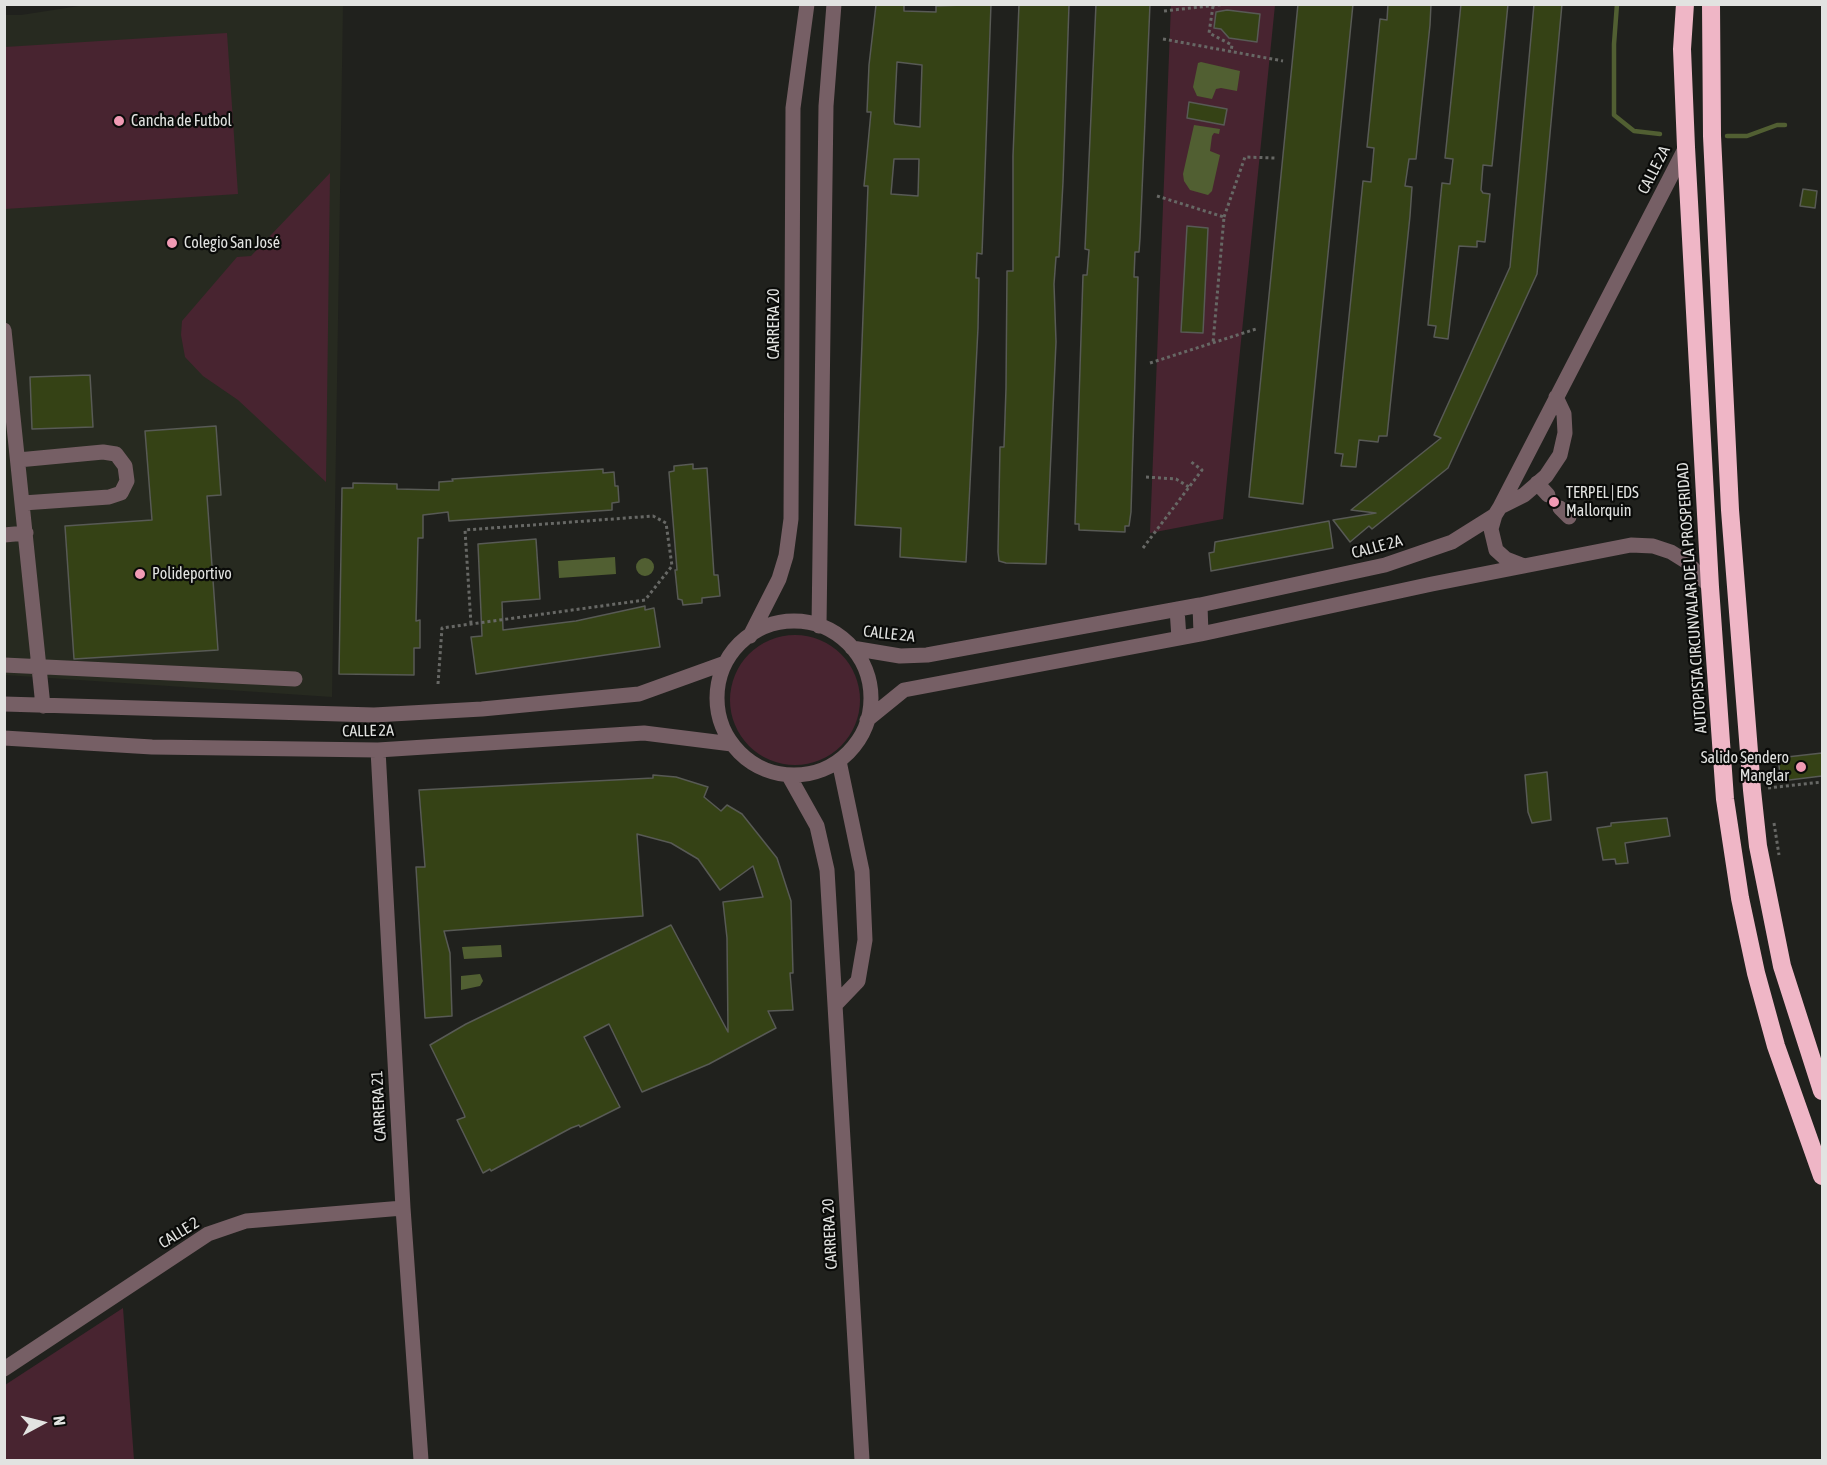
<!DOCTYPE html>
<html>
<head>
<meta charset="utf-8">
<style>
	body { margin:0 }
	#map { position:relative; width:1827px; height:1465px; overflow:hidden; background:#20211d; font-family:"Asap Condensed",sans-serif }
	canvas { display:block }
	.frame { position:absolute; inset:0; border:6px solid #e2e3e1; pointer-events:none }
	.north { position:absolute; left:12px; top:1393px; width:60px; height:60px; -webkit-text-stroke:4px #0a0b09; paint-order:stroke; rotate:83deg; font-size:16px; font-weight:700; line-height:24px; text-align:center; color:#e2e3e1 }
	.north::after { content:''; display:block; margin:auto; width:21px; height:27px; background:#e2e3e1; clip-path:polygon(50% 0,100% 100%,50% 72%,0 100%) }
</style>
</head>
<body>
<div id="map">
<canvas width="1827" height="1465"></canvas>
<div class="frame"></div>
<div class="north">N</div>
</div>
<script>
const ctx = document.querySelector('canvas').getContext('2d');
ctx.lineJoin = 'round';
function fill(path, color) { ctx.fillStyle = color; ctx.fill(path, 'evenodd'); }
const shape = rows => new Path2D(rows.map(r => 'M' + r).join(''));
function trace(path, color, width, dash) { ctx.strokeStyle = color; ctx.lineWidth = width; ctx.lineCap = dash ? 'butt' : 'round'; ctx.setLineDash(dash || []); ctx.stroke(path); }
function drawText(font, color, halo, rows, align = 'center') {
  ctx.font = font + ' "Asap Condensed",sans-serif'; ctx.lineWidth = 4.5; ctx.setLineDash([]); ctx.textBaseline = 'middle'; ctx.strokeStyle = halo; ctx.fillStyle = color; for (const [text, x, y, turn = 0] of rows) {
    ctx.save(); ctx.translate(x, y); ctx.rotate((+turn || 0) * Math.PI / 180); ctx.textAlign = isNaN(turn) ? turn : align; if (halo) ctx.strokeText(text, 0, 0); ctx.fillText(text, 0, 0); ctx.restore();
  }
}
fill(shape([
	[92,4,343,5,332,697,5,675,5,15,21,15]
]), '#272a20');
fill(shape([
	[1171,5,1275,5,1223,519,1150,533],
	[227,33,238,194,5,209,5,47],
	[330,173,326,482,238,400,203,376,185,357,181,335,182,321,237,257,251,256],
	'730 700a65 65 0 1 1 130 0a65 65 0 1 1-130 0Z',
	[123,1308,134,1460,5,1460,5,1385]
]), '#482430');
fill(shape([
	[1201,62,1240,71,1237,91,1221,88,1216,89,1212,99,1197,96,1193,87,1198,63],
	[1194,125,1220,129,1219,134,1214,133,1212,136,1210,151,1220,155,1212,191,1208,195,1190,190,1184,181,1183,174],
	[615,557,616,574,559,578,558,561],
	'636 567a9 9 0 1 1 18 0a9 9 0 1 1-18 0Z',
	[501,945,502,957,464,959,462,947],
	[480,974,483,981,480,986,461,990,461,976]
]), '#515f32');
trace(shape([
	[1617,4,1614,44,1614,115,1634,131,1660,134],
	[1727,136,1747,136,1777,125,1785,125]
]), '#515f32', 4.5);
const building = shape([
	[904,4,904,11,936,12,936,6,991,4,982,254,977,253,976,278,979,278,978,328,966,562,900,557,901,528,855,525,868,186,864,186,871,112,867,112,869,65,876,5,904,4],
	[897,62,922,65,920,127,895,124,894,121,897,62],
	[894,159,919,159,918,196,891,194,894,159],
	[1019,4,1069,5,1063,182,1059,257,1056,257,1054,284,1056,342,1046,564,1006,563,999,561,998,552,1000,447,1004,447,1006,388,1007,271,1013,271,1013,156,1019,4],
	[1096,4,1150,4,1140,238,1139,252,1135,252,1134,277,1138,277,1131,512,1129,526,1125,526,1125,532,1079,530,1079,524,1075,524,1083,275,1087,275,1089,250,1085,249,1096,4],
	[1298,4,1353,4,1303,504,1249,497,1298,4],
	[1388,4,1431,4,1430,25,1416,159,1409,159,1405,186,1412,187,1410,216,1387,436,1379,436,1378,442,1359,440,1356,467,1341,466,1343,454,1335,453,1363,181,1371,182,1374,148,1367,147,1380,19,1387,20,1388,4],
	[1461,4,1508,4,1492,166,1483,165,1481,190,1483,193,1490,194,1485,242,1477,241,1477,247,1459,246,1448,339,1434,337,1436,326,1428,325,1442,183,1450,184,1453,159,1445,158,1461,4],
	[1534,4,1562,4,1537,274,1448,468,1372,529,1369,526,1350,542,1333,520,1376,513,1351,510,1441,438,1434,435,1510,267,1534,4],
	[1227,10,1260,14,1257,42,1229,38,1221,29,1214,28,1216,12,1227,10],
	[1189,102,1227,109,1224,125,1187,118,1189,102],
	[1803,189,1817,191,1815,208,1800,206,1803,189],
	[1187,226,1208,228,1203,333,1181,332,1187,226],
	[90,375,93,427,32,429,30,377,90,375],
	[216,426,221,495,207,496,218,650,74,659,65,526,152,520,145,431,216,426],
	[693,464,693,469,707,468,714,575,718,575,720,596,702,598,702,603,683,605,682,600,678,599,675,570,677,570,669,472,674,471,674,466,693,464],
	[603,469,603,473,614,472,615,486,618,486,619,502,612,503,612,510,449,521,448,512,423,515,423,538,418,538,416,621,420,620,420,648,414,648,414,675,339,674,342,488,353,488,353,483,397,484,397,489,439,490,439,482,453,481,452,479,603,469],
	[1329,521,1333,548,1211,571,1209,553,1214,552,1215,542,1329,521],
	[536,539,540,599,502,602,503,630,576,621,645,606,645,610,654,608,660,647,476,674,471,637,482,636,478,544,536,539],
	[1822,753,1822,776,1781,781,1778,758,1822,753],
	[1547,772,1551,820,1532,823,1528,812,1525,775,1547,772],
	[653,775,676,777,708,787,704,797,721,811,727,805,742,814,777,858,791,901,793,973,790,973,793,1010,768,1011,776,1028,709,1064,642,1092,609,1024,584,1037,620,1107,580,1127,579,1125,571,1128,491,1171,490,1169,483,1173,457,1120,465,1117,464,1114,430,1045,466,1024,671,925,728,1032,727,938,723,902,763,897,753,866,720,890,698,859,671,843,637,834,643,916,444,931,450,953,452,1016,425,1018,416,867,425,867,419,790,653,778,653,775],
	[1667,818,1670,836,1625,843,1628,863,1616,864,1615,859,1603,860,1597,828,1611,826,1611,823,1667,818]
]);
fill(building, '#354215');
trace(building, '#585a55', 1.5);
trace(shape([
	[1213,6,1209,33,1232,45,1231,52],
	[1164,11,1227,4],
	[1163,39,1283,61],
	[1157,196,1224,217,1213,343],
	[1224,217,1245,157,1275,158],
	[1150,363,1256,329],
	[1146,477,1176,479,1189,487],
	[1143,548,1202,470,1190,461],
	[438,684,442,628,645,600,672,566,666,523,653,516,465,530,471,624],
	[1768,788,1822,782],
	[1774,823,1779,855]
]), '#676865', 3, [3, 3]);
trace(shape([
	[4,330,43,706],
	[18,460,103,452,116,454,125,466,127,481,121,493,109,497,23,503],
	[1537,483,1548,495],
	[1500,507,1524,495,1546,476,1560,455,1565,433,1564,414,1556,397],
	[1560,508,1569,517],
	[1495,515,1491,529,1496,550,1506,559,1524,566],
	[4,535,26,533],
	[1200,605,1201,634],
	[1177,609,1179,638],
	'717 698a77 77 0 1 1 154 0a77 77 0 1 1-154 0Z',
	[819,626,826,106,834,4],
	[750,636,779,579,786,556,791,519,793,108,807,4],
	[852,648,900,656,927,655,1200,605,1385,565,1452,542,1495,515,1500,507,1686,147],
	[4,665,295,679],
	[4,704,374,715,482,709,639,694,725,663],
	[867,720,904,690,1201,634,1432,584,1631,545,1653,546,1671,552,1687,562,1710,587],
	[4,738,152,747,378,750,644,733,732,744],
	[378,750,403,1208,421,1460],
	[789,776,817,826,827,870,862,1460],
	[835,1005,858,981,865,940,862,871,839,761],
	[4,1369,208,1234,246,1221,403,1208]
]), '#765f65', 15);
trace(shape([
	[1685,4,1682,49,1686,147,1710,587,1725,799,1740,898,1756,973,1776,1046,1822,1176],
	[1711,4,1712,136,1730,510,1752,790,1758,846,1782,966,1822,1091]
]), '#efb6c6', 18);
for (const [x, y, r, color] of [
	[119,121,6,"#f19ab4"],
	[172,243,6,"#f19ab4"],
	[1554,502,6,"#f19ab4"],
	[140,574,6,"#f19ab4"],
	[1801,767,6,"#f19ab4"]
]) { const dot = new Path2D(); dot.arc(x, y, r, 0, 2 * Math.PI); ctx.fillStyle = color; ctx.fill(dot); trace(dot, '#0a0b09', 2); }
drawText('16px', '#e2e3e1', '#0a0b09', [
	["Cancha de Futbol",131,121],
	["Colegio San José",184,243],
	["TERPEL | EDS",1566,493],
	["Mallorquin",1566,511],
	["Polideportivo",152,574],
	["Salido Sendero",1789,758,"right"],
	["Manglar",1789,776,"right"]
], 'left');
drawText('16px', '#e2e3e1', '#0a0b09', [
	["CALLE 2A",1654,170,-63],
	["CARRERA 20",774,324,-90],
	["CALLE 2A",1377,547,-15],
	["AUTOPISTA CIRCUNVALAR DE LA PROSPERIDAD",1692,598,-94],
	["CALLE 2A",889,634,6],
	["CALLE 2A",368,731,-1],
	["CARRERA 21",379,1106,-93],
	["CALLE 2",179,1233,-32],
	["CARRERA 20",830,1234,-93]
]);
</script>
</body>
</html>
